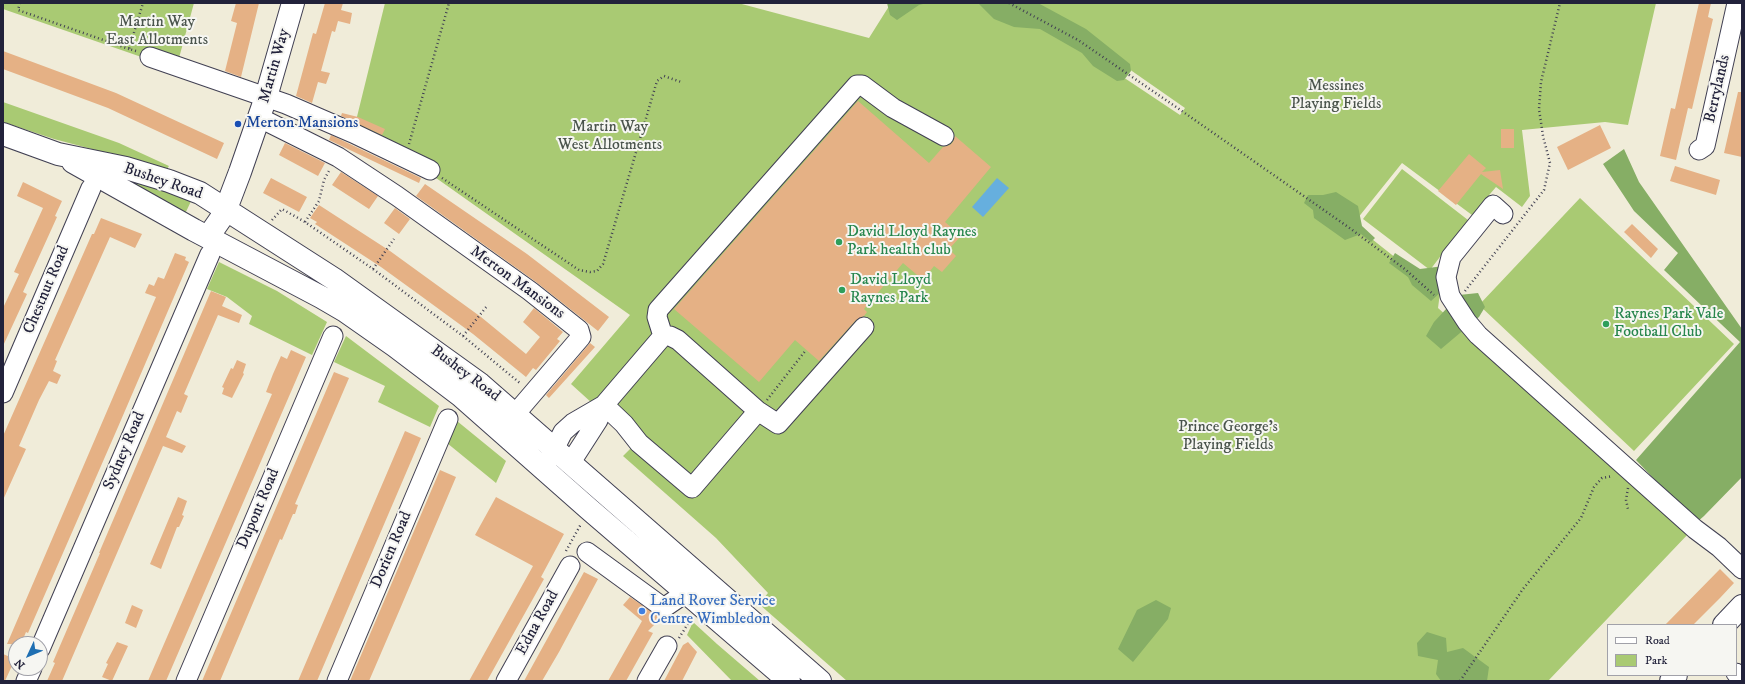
<!DOCTYPE html>
<html>
<head>
<meta charset="utf-8">
<style>
	body { margin:0 }
	#map { position:relative; width:1745px; height:684px; overflow:hidden; background:#f0ecd9; font-family:"IM FELL DW Pica",serif }
	canvas { display:block }
	.frame { position:absolute; inset:0; border:4px solid #22223b; pointer-events:none }
	.legend { position:absolute; left:1607px; top:624px; width:130px; height:52px; box-sizing:border-box; background:#f6f6f2; border:1px solid #a1a1a9; margin:0; padding:5px 7px; list-style:none; font-size:12px; color:#22223b }
	.legend li { display:flex; align-items:center; gap:8px; height:20px }
	.legend b { width:20px; border:1px solid #a1a1a9 }
	.north { position:absolute; left:8px; top:636px; width:40px; height:40px; box-sizing:border-box; background:#f6f6f2; border:1px solid #a1a1a9; border-radius:50%; rotate:226deg; font-size:11px; font-weight:700; line-height:16px; text-align:center; color:#22223b }
	.north::after { content:''; display:block; margin:auto; width:14px; height:18px; background:#1f6fb2; clip-path:polygon(50% 0,100% 100%,50% 72%,0 100%) }
</style>
</head>
<body>
<div id="map">
<canvas width="1745" height="684"></canvas>
<div class="frame"></div>
<ul class="legend">
<li><b style="height:5px;background:#fff"></b>Road</li>
<li><b style="height:11px;background:#a9ca73"></b>Park</li>
</ul>
<div class="north">N</div>
</div>
<script>
const ctx = document.querySelector('canvas').getContext('2d');
ctx.lineJoin = 'round';
function fill(path, color) { ctx.fillStyle = color; ctx.fill(path, 'evenodd'); }
const shape = rows => new Path2D(rows.map(r => 'M' + r).join(''));
function trace(path, color, width, dash) { ctx.strokeStyle = color; ctx.lineWidth = width; ctx.lineCap = dash ? 'butt' : 'round'; ctx.setLineDash(dash || []); ctx.stroke(path); }
function drawText(font, color, halo, rows, align = 'center') {
  ctx.font = font + ' "IM FELL DW Pica",serif'; ctx.lineWidth = 4; ctx.setLineDash([]); ctx.textBaseline = 'middle'; ctx.strokeStyle = halo; ctx.fillStyle = color; for (const [text, x, y, turn = 0] of rows) {
    ctx.save(); ctx.translate(x, y); ctx.rotate((+turn || 0) * Math.PI / 180); ctx.textAlign = isNaN(turn) ? turn : align; if (halo) ctx.strokeText(text, 0, 0); ctx.fillText(text, 0, 0); ctx.restore();
  }
}
fill(shape([
	[3,3,194,3,176,69,3,9],
	[385,3,738,3,869,38,891,3,996,3,1078,47,1180,115,1185,108,1076,32,1021,3,1656,3,1628,125,1605,122,1522,130,1530,196,1522,207,1496,187,1472,215,1402,163,1353,224,1440,293,1438,308,1690,532,1548,681,847,681,759,604,768,593,716,538,623,456,632,447,614,423,571,384,630,315,429,173,352,137],
	[3,102,119,143,169,166,167,169,54,139,3,122],
	[1402,169,1468,220,1430,270,1363,219],
	[116,172,192,199,185,214,114,176],
	[1580,198,1734,344,1634,451,1479,305],
	[219,262,277,291,327,322,312,355,249,324,252,316,227,297,207,289],
	[346,336,439,406,430,427,378,402,385,386,334,362],
	[457,421,506,461,496,483,447,443],
	[693,622,717,644,760,681,732,681,687,635]
]), '#a9ca73');
fill(shape([
	[887,3,927,3,919,5,897,20,890,15],
	[971,3,1038,3,1086,29,1130,64,1131,71,1124,80,1117,81,1093,66,1082,53,1040,29,1014,27,994,19,979,4],
	[1624,149,1639,182,1742,329,1742,477,1704,516,1696,523,1636,460,1740,342,1664,270,1678,253,1634,211,1603,164],
	[1336,192,1358,206,1362,226,1375,238,1371,242,1361,234,1345,240,1314,218,1313,210,1304,203,1308,195,1323,195],
	[1395,253,1420,269,1444,266,1443,290,1431,301,1412,285,1408,277,1389,263],
	[1478,293,1485,307,1479,317,1441,349,1426,336,1434,322,1459,295],
	[1156,600,1171,608,1168,619,1133,662,1118,649,1137,610],
	[1427,632,1446,638,1447,652,1463,648,1489,667,1487,681,1441,681,1436,674,1438,660,1418,656,1417,643]
]), '#86ae65');
fill(shape([
	[997,178,1009,188,983,217,972,207]
]), '#66afde');
fill(shape([
	[236,3,259,3,241,77,225,71,237,23,231,21],
	[325,3,343,3,341,10,352,13,350,24,338,21,335,32,332,31,321,71,330,73,326,84,318,82,312,103,296,96,313,33,316,34],
	[1699,3,1711,3,1708,17,1713,19,1692,109,1688,108,1676,160,1660,156,1671,108,1675,109],
	[3,51,116,93,224,143,217,159,108,108,3,69],
	[1738,92,1742,92,1742,157,1724,153],
	[858,101,929,163,943,147,950,145,953,142,955,136,991,167,945,222,961,236,949,249,956,256,942,272,934,266,923,280,903,263,864,309,867,312,864,316,856,320,819,361,795,340,759,382,674,309],
	[342,113,358,117,385,129,382,135,341,116],
	[1600,125,1611,148,1568,170,1557,147],
	[1501,129,1514,129,1514,148,1501,148],
	[331,135,421,178,419,183,329,140],
	[285,143,325,163,318,176,279,155],
	[1469,154,1486,168,1482,172,1500,170,1503,189,1481,174,1456,205,1438,191],
	[1675,166,1720,180,1716,195,1670,181],
	[341,172,378,196,369,209,332,185],
	[271,178,307,197,299,212,263,193],
	[23,182,62,201,55,216,57,217,23,292,27,294,3,346,3,308,19,274,14,272,43,208,17,196],
	[425,184,527,254,609,317,598,331,536,282,416,196],
	[319,205,390,251,481,317,526,354,540,337,523,322,534,308,563,332,557,339,560,341,536,370,533,368,526,377,473,334,421,296,381,267,315,224,317,222,310,218],
	[395,208,410,219,399,234,384,223],
	[101,218,142,234,135,248,110,237,55,360,57,361,53,371,61,375,57,384,49,381,39,400,19,446,26,449,3,500,3,436,92,234,94,234],
	[1632,224,1658,249,1651,258,1624,232],
	[175,253,186,257,185,260,189,262,118,427,28,633,26,632,21,644,7,644,156,297,145,293,149,284,154,286,158,277,164,279],
	[211,291,226,297,222,306,242,315,239,323,218,315,184,394,188,396,181,413,177,411,166,437,186,446,182,453,163,446,62,681,47,681,55,663,53,662,100,553,99,553],
	[590,343,595,347,549,398,546,395],
	[291,350,306,357,166,681,148,681,272,394,266,392,273,374,281,356,287,359],
	[237,360,246,364,243,373,244,374,232,398,222,394,224,388,222,387,231,368,233,369],
	[334,372,349,378,295,504,298,505,295,514,293,514,282,540,280,539,220,681,202,681],
	[405,431,421,438,391,508,317,681,298,681],
	[440,470,456,477,400,609,369,681,350,681],
	[178,497,187,501,182,515,184,516,179,527,177,527,161,569,150,564],
	[496,497,564,534,541,577,544,579,487,681,469,681,533,566,475,535],
	[1720,569,1734,583,1720,598,1693,625,1665,625],
	[584,572,598,579,559,652,542,681,524,681],
	[630,597,661,618,648,631,653,633,626,681,608,681,642,621,623,605],
	[132,605,143,610,136,628,125,623],
	[117,642,128,646,112,681,102,677,108,664,106,663],
	[688,642,697,652,682,681,664,681,683,645],
	[3,654,15,659,5,681,3,681]
]), '#e5b185');
const minor = shape([
	[150,57,286,104,353,133,430,170],
	[260,118,338,157,397,196,530,291,579,330,581,337,516,413],
	[1699,150,1705,146,1737,3],
	[1503,214,1493,205,1451,257,1446,277,1450,296,1467,322,1478,335,1695,529,1719,547,1742,569],
	[663,336,657,317,658,310,857,85,862,85,893,108,944,136],
	[3,393,91,188],
	[604,405,624,424,639,443,692,488,758,411],
	[548,461,563,432,573,423,604,405],
	[571,462,598,420,604,405,663,336,670,336,678,340,758,411,778,424,864,327],
	[587,552,661,606,665,607,687,592],
	[40,649,210,254],
	[1736,673,1742,679],
	[26,681,32,668],
	[186,681,333,336],
	[337,681,448,419],
	[506,681,570,566],
	[647,681,667,646]
]);
const major = shape([
	[3,134,58,154,126,168,169,181,200,193,334,279,480,384,820,681],
	[73,162,194,230,321,297,345,311,395,346,461,396,589,509,789,681],
	[208,237,224,214,240,172,266,97,293,3],
	[1724,625,1742,606],
	[1671,681,1676,675]
]);
trace(minor, '#414053', 21);
trace(major, '#414053', 24);
trace(shape([
	[20,3,18,10,129,49],
	[1009,3,1078,40,1179,109,1351,229,1406,270,1434,295],
	[136,51,129,49,143,3],
	[409,144,449,3],
	[442,178,579,270,590,272,597,271,603,264,657,81,664,76,681,82],
	[272,220,282,209,305,222,373,269,463,336,521,384],
	[305,222,319,201,324,180,330,169],
	[373,269,394,239],
	[1465,291,1544,190,1550,163,1543,136,1539,109,1541,82,1560,3],
	[463,336,487,306],
	[767,400,806,350],
	[1628,488,1626,500,1628,509],
	[566,551,581,524],
	[679,638,691,619],
	[1460,681,1523,589,1581,518,1594,487,1602,478,1613,476]
]), '#414053', 2.5, [1, 3]);
trace(minor, '#fff', 19);
trace(major, '#fff', 22);
for (const [x, y, r, color] of [
	[238,124,4,"#1a4fb4"],
	[839,242,4,"#2e9e5b"],
	[842,290,4,"#2e9e5b"],
	[1606,324,4,"#2e9e5b"],
	[642,611,4,"#3f7fe0"]
]) { const dot = new Path2D(); dot.arc(x, y, r, 0, 2 * Math.PI); ctx.fillStyle = color; ctx.fill(dot); trace(dot, '#f6f6f2', 1.5); }
drawText('16px', '#4a544c', '#f6f6f2', [
	["Martin Way",157,23],
	["East Allotments",157,41],
	["Messines",1336,87],
	["Playing Fields",1336,105],
	["Martin Way",610,128],
	["West Allotments",610,146],
	["Prince George's",1228,428],
	["Playing Fields",1228,446]
]);
drawText('16px', '#22223b', '#f6f6f2', [
	["Martin Way",275,66,-74],
	["Berrylands",1718,89,-77],
	["Bushey Road",163,182,19],
	["Merton Mansions",517,283,36],
	["Chestnut Road",47,290,-67],
	["Bushey Road",465,374,37],
	["Sydney Road",125,451,-67],
	["Dupont Road",259,509,-67],
	["Dorien Road",392,550,-67],
	["Edna Road",538,623,-61]
]);
drawText('16px', '#164399', '#f6f6f2', [
	["Merton Mansions",246,124]
], 'left');
drawText('16px', '#27864d', '#f6f6f2', [
	["David Lloyd Raynes",847,233],
	["Park health club",847,251],
	["David Lloyd",850,281],
	["Raynes Park",850,299],
	["Raynes Park Vale",1614,315],
	["Football Club",1614,333]
], 'left');
drawText('16px', '#366cbe', '#f6f6f2', [
	["Land Rover Service",650,602],
	["Centre Wimbledon",650,620]
], 'left');
</script>
</body>
</html>
